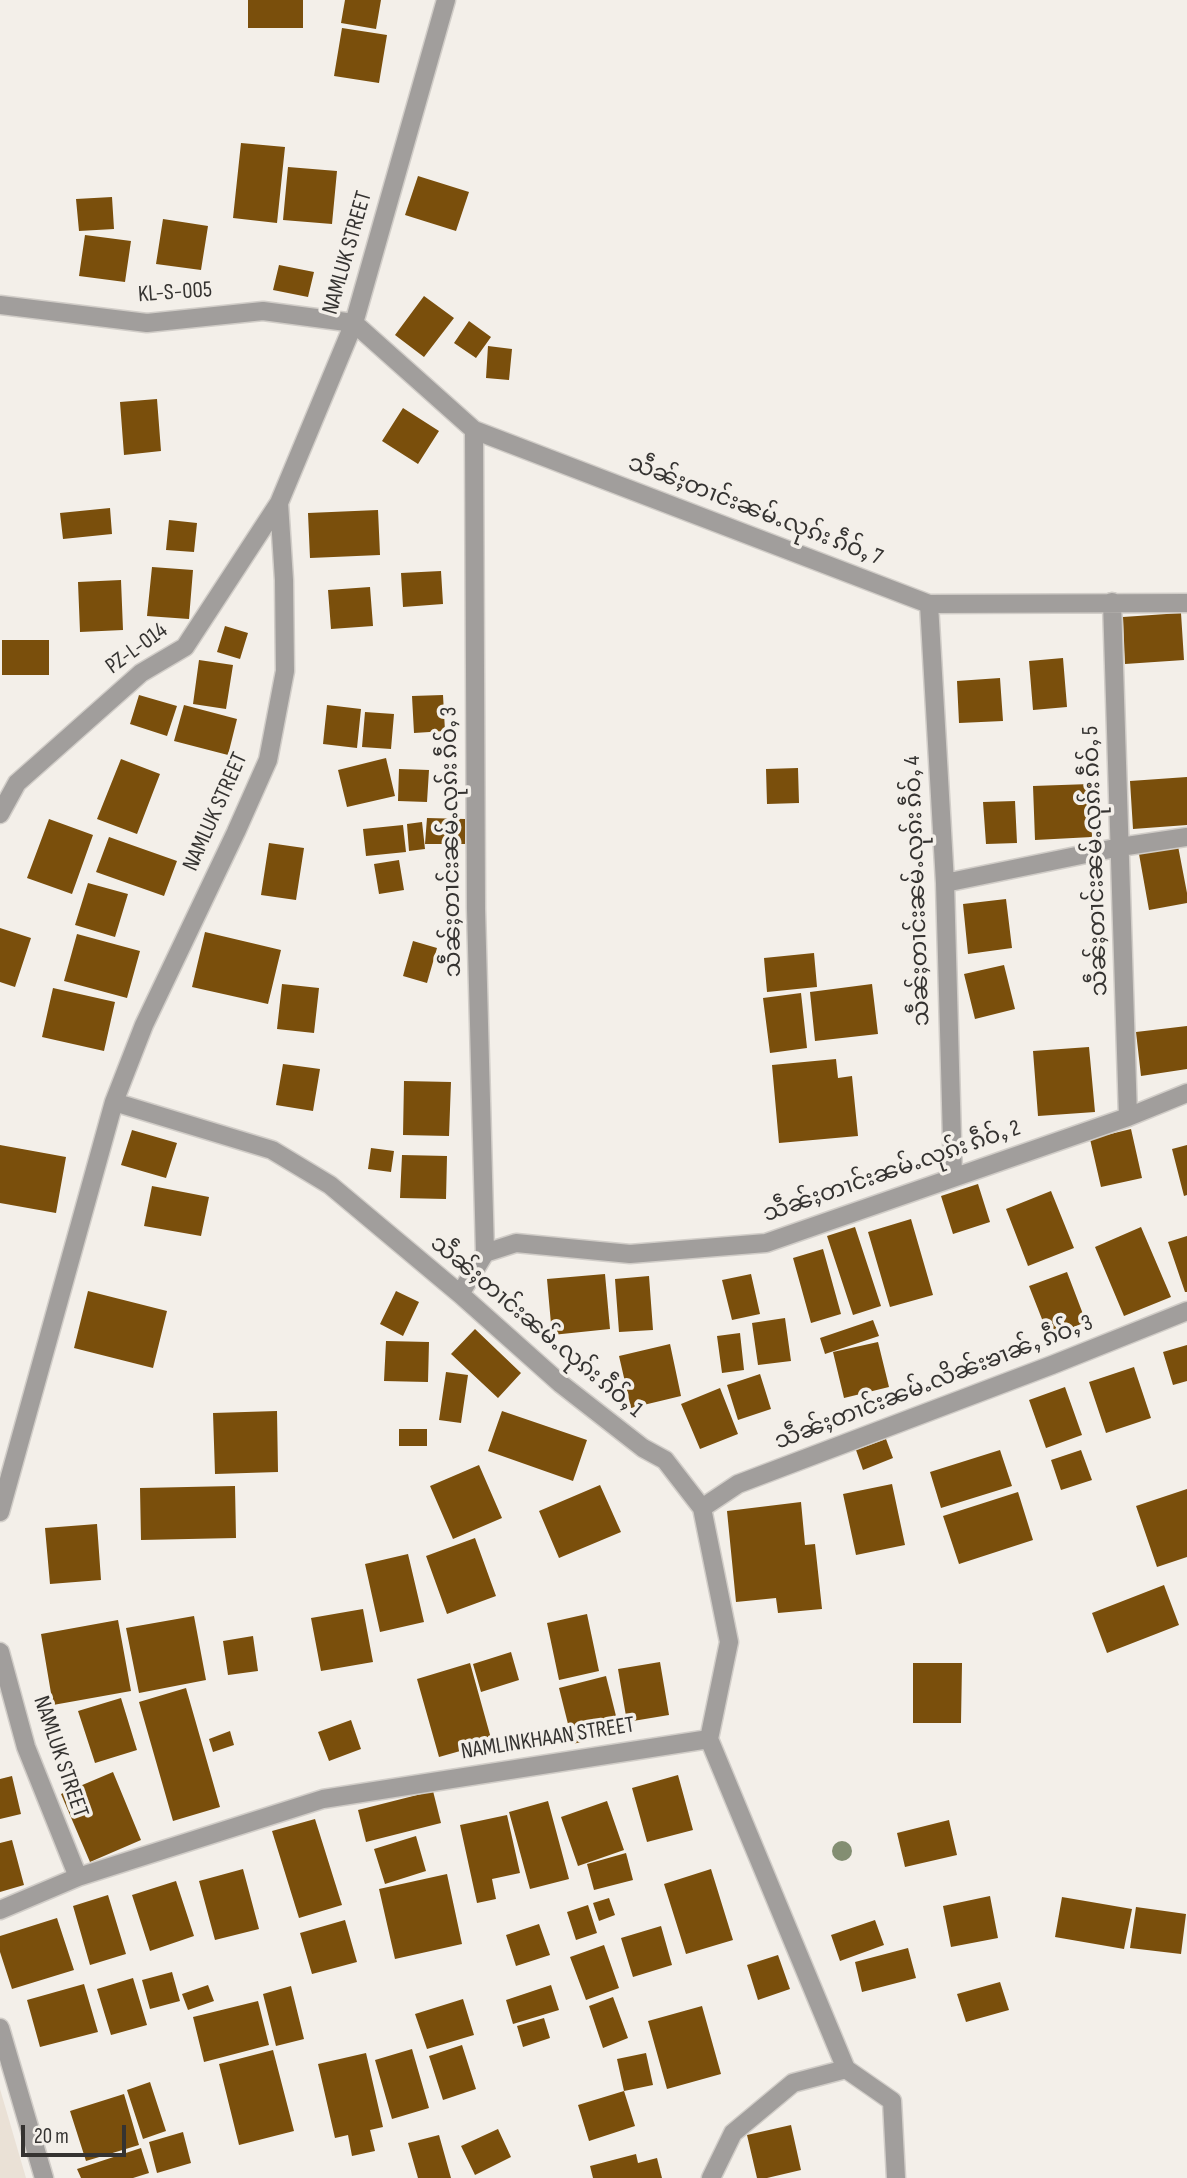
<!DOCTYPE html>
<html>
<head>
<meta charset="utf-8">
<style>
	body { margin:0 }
	#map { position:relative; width:1187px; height:2178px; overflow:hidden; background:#f3efe9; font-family:"Sofia Sans Condensed",sans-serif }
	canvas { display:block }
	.scale { position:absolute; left:21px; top:2125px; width:105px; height:32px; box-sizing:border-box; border:4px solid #353331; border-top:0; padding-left:9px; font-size:21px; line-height:24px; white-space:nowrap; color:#353331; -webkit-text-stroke:5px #f3efe9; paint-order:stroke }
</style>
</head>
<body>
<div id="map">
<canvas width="1187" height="2178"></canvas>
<div class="scale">20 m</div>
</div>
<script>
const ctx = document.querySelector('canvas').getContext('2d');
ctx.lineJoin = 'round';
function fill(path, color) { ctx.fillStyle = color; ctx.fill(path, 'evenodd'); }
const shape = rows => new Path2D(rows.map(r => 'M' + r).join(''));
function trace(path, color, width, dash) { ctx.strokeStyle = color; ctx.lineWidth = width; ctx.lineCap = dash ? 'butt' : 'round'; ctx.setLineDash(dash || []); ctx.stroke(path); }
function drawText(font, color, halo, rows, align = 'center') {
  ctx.font = font + ' "Sofia Sans Condensed","Noto Sans Myanmar",sans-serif'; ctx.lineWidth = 7; ctx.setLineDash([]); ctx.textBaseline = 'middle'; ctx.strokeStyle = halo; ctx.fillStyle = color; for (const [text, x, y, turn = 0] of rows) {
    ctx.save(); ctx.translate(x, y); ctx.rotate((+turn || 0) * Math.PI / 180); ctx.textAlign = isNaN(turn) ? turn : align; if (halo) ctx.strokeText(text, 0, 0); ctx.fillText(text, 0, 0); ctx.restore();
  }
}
fill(shape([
	[0,2089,26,2178,0,2178]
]), '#eae1d6');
fill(shape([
	[248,0,303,0,303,28,248,28],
	[345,0,381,0,376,29,341,23],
	[342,28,387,35,379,83,334,76],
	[241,143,285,147,277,223,233,218],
	[288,167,337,171,332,224,283,220],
	[418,176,469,192,456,231,405,215],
	[112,197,114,229,79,231,76,199],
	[163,219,208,226,201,270,156,264],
	[85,235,131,241,125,282,79,276],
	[279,265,314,272,308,297,273,290],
	[424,296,454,318,424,357,395,335],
	[469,321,491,337,476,358,454,343],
	[488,346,512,349,509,380,486,378],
	[157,399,161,451,124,455,120,402],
	[403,408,439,431,418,464,382,441],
	[110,508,112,534,63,539,60,513],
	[378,510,380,555,310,558,308,513],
	[169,520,197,523,194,552,166,550],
	[152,567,193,570,189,619,147,616],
	[441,571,443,604,403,607,401,573],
	[121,580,123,630,80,632,78,582],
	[370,587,373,626,331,629,328,590],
	[1181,613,1184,660,1125,664,1123,617],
	[225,626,248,633,240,659,217,652],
	[2,640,49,640,49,675,2,675],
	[1063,658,1067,707,1033,710,1029,661],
	[199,660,233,665,226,709,193,704],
	[1000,678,1003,721,959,723,957,681],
	[139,695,177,706,167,736,130,724],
	[443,695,445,731,414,733,412,696],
	[184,705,237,719,228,755,174,741],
	[327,705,361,709,357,748,323,744],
	[365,712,394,714,391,749,362,747],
	[386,758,395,796,347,807,338,770],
	[121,759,160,774,137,834,97,819],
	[798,768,799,803,767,804,766,769],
	[399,769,429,770,427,802,398,801],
	[1187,777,1187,825,1133,829,1130,781],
	[1090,784,1092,837,1035,840,1033,786],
	[1015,801,1017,843,986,844,983,802],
	[427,818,465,819,465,844,425,844],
	[49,819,93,835,72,894,27,878],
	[422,822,425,849,409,851,407,824],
	[403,825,406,852,366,856,363,829],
	[109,837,177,861,164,896,96,872],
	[269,843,304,848,296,900,261,895],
	[1178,846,1187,893,1187,903,1149,910,1139,854],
	[399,860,404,890,379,894,374,864],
	[88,883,128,894,115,937,75,925],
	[1006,899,1012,948,968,954,963,904],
	[0,928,31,938,15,987,0,982],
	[205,932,281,950,268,1004,192,987],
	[77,934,140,951,127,998,64,981],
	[413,941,437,948,427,983,403,976],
	[814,953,817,987,767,992,764,958],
	[1004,965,1015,1009,975,1019,964,974],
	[282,984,319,988,314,1033,277,1029],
	[872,984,878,1034,815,1041,810,992],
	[53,988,115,1002,104,1051,42,1037],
	[801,993,807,1048,770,1053,763,998],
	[1187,1026,1187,1069,1141,1076,1136,1032],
	[1089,1047,1095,1112,1038,1116,1033,1051],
	[836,1059,838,1078,852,1076,858,1136,779,1143,772,1065],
	[283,1064,320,1069,313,1111,276,1105],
	[404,1081,451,1082,449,1136,403,1135],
	[1131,1129,1142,1178,1101,1187,1090,1139],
	[132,1130,177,1143,166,1178,121,1165],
	[0,1145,66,1157,56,1213,0,1203],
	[1187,1145,1187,1195,1184,1196,1172,1149],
	[371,1148,394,1151,391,1172,368,1169],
	[402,1155,447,1156,446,1199,400,1198],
	[978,1184,990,1222,953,1234,941,1196],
	[152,1186,209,1197,201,1236,144,1226],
	[1051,1191,1074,1248,1028,1266,1006,1209],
	[911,1219,933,1295,890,1307,868,1232],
	[855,1227,881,1306,853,1315,827,1236],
	[1141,1227,1171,1297,1124,1316,1095,1247],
	[1187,1236,1187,1292,1185,1292,1168,1242],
	[823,1249,841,1314,811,1323,793,1258],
	[1067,1272,1086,1322,1049,1337,1029,1286],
	[605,1274,610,1329,552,1335,547,1279],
	[751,1274,760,1314,732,1320,722,1280],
	[649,1276,653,1330,619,1332,615,1279],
	[88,1291,167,1311,153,1368,74,1348],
	[396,1291,419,1302,403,1336,380,1324],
	[785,1318,791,1361,758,1365,752,1323],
	[873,1320,879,1336,825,1354,820,1338],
	[475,1329,521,1373,498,1398,451,1354],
	[740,1333,744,1370,722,1373,717,1336],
	[386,1341,429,1342,428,1382,384,1381],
	[878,1342,889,1387,844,1398,833,1352],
	[670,1344,681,1396,631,1408,619,1356],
	[1187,1345,1187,1381,1173,1385,1163,1352],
	[1134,1367,1151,1418,1106,1433,1089,1382],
	[446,1372,468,1375,461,1423,439,1420],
	[760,1374,771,1409,738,1420,727,1385],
	[1065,1387,1082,1435,1046,1448,1029,1400],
	[720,1388,738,1434,700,1449,681,1404],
	[277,1411,278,1472,215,1474,213,1413],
	[502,1411,587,1440,573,1481,488,1451],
	[399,1429,427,1429,427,1446,399,1446],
	[886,1439,893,1458,863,1470,856,1450],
	[1000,1450,1012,1486,941,1508,930,1472],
	[1081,1450,1092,1480,1061,1490,1051,1460],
	[479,1465,502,1518,453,1539,430,1486],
	[892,1484,905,1545,856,1555,843,1494],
	[600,1485,621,1532,559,1558,539,1511],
	[235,1486,236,1538,141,1540,140,1488],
	[1187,1489,1187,1557,1157,1567,1136,1506],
	[1018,1492,1033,1540,959,1564,943,1516],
	[801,1502,805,1545,815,1544,822,1609,778,1613,776,1598,736,1602,727,1511],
	[97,1524,101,1580,50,1584,45,1528],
	[475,1538,496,1596,447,1614,426,1556],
	[408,1554,424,1622,380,1632,365,1564],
	[1164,1585,1179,1625,1107,1653,1092,1613],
	[363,1609,373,1662,321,1671,311,1618],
	[587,1614,599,1671,559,1680,547,1623],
	[194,1616,206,1680,139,1693,126,1628],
	[118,1620,131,1691,53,1705,41,1634],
	[253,1636,258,1671,228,1675,223,1641],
	[511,1652,519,1680,481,1692,473,1664],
	[660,1662,669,1715,627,1722,618,1669],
	[470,1663,492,1742,439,1757,417,1679],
	[913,1663,962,1663,961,1723,913,1723],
	[606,1676,620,1732,573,1744,559,1688],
	[186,1688,220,1807,173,1821,139,1702],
	[121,1698,137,1750,95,1763,78,1711],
	[351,1720,361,1749,329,1761,318,1732],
	[230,1731,234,1745,213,1752,209,1739],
	[113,1772,141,1840,90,1862,61,1794],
	[678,1775,693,1830,647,1842,632,1788],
	[12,1776,21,1814,0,1819,0,1779],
	[433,1791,441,1823,366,1842,358,1810],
	[548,1801,569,1879,530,1889,509,1812],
	[607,1801,624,1850,578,1866,561,1817],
	[507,1815,520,1873,492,1879,496,1899,477,1903,460,1825],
	[315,1819,342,1905,299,1918,272,1831],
	[949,1820,957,1855,905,1867,897,1833],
	[416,1836,426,1871,385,1884,374,1849],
	[12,1840,24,1885,0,1892,0,1843],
	[626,1853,633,1880,594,1890,587,1864],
	[243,1869,259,1929,215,1940,199,1881],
	[711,1869,733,1940,686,1954,664,1884],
	[447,1874,462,1944,395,1959,379,1889],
	[176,1881,194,1936,150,1951,132,1895],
	[108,1895,126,1954,90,1965,73,1906],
	[990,1896,998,1938,951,1947,943,1906],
	[1062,1897,1132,1909,1124,1949,1055,1937],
	[609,1898,615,1915,599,1921,593,1903],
	[588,1905,597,1933,576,1940,567,1912],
	[1136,1907,1186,1914,1181,1954,1130,1948],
	[57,1918,74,1970,12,1989,0,1952,0,1936],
	[345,1920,357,1962,312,1974,300,1933],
	[875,1920,884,1945,840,1961,831,1935],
	[539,1924,550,1955,516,1966,506,1935],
	[661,1926,672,1965,633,1977,621,1938],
	[604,1945,619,1988,586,2000,570,1957],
	[908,1948,916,1978,862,1992,855,1962],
	[778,1955,790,1989,758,2000,747,1965],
	[172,1972,180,2001,150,2009,142,1980],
	[133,1978,147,2025,111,2035,97,1989],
	[1000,1982,1009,2010,966,2022,957,1994],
	[84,1984,98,2032,40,2047,27,2000],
	[208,1985,214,2001,188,2010,182,1994],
	[551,1985,559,2010,513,2024,506,2000],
	[291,1986,304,2039,276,2046,263,1994],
	[613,1997,628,2038,603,2048,589,2006],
	[463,1999,474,2035,427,2049,415,2014],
	[258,2001,269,2045,204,2062,193,2017],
	[702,2006,721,2074,667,2089,648,2021],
	[544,2018,550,2038,523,2047,517,2026],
	[462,2045,476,2089,443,2100,429,2056],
	[412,2049,429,2108,392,2119,375,2060],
	[273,2050,294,2131,239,2145,219,2064],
	[366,2053,383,2127,370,2130,375,2151,352,2156,348,2135,335,2138,318,2064],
	[646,2053,653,2085,624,2091,617,2059],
	[150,2082,166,2131,143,2139,127,2090],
	[624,2091,635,2126,589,2141,578,2105],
	[124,2094,139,2145,86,2161,70,2111],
	[791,2125,801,2170,767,2178,757,2178,747,2135],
	[498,2129,511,2157,475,2175,461,2146],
	[183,2132,191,2163,157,2173,149,2142],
	[439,2135,451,2178,418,2178,408,2143],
	[141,2148,149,2173,133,2178,81,2178,77,2169],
	[636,2154,638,2163,657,2158,662,2178,593,2178,590,2166]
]), '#7a4f0c');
const street = shape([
	[0,305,147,323,263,311,354,323,474,430,929,604,1187,603],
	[474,430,476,909,485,1253],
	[1112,602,1128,1117],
	[929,604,945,883,953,1177],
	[0,814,17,783,141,673,185,647,279,503],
	[945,883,1120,847,1187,837],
	[114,1102,272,1150,330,1185,460,1294,561,1384,643,1448,665,1460,702,1508,729,1642,709,1739],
	[460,1294,485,1253,516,1243,630,1254,766,1243,1128,1117,1187,1093],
	[702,1508,738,1484,1052,1365,1187,1311],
	[0,1512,114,1102,144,1025,236,832,268,760,285,671,284,580,279,503,354,323,446,0],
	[0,1652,26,1747,78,1877],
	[0,1910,78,1877,323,1799,709,1739,846,2069,892,2101,896,2178],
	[0,2028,44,2178],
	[711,2178,733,2133,793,2083,846,2069]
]);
trace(street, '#d1cdc8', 21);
trace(street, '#a19e9c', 18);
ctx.fillStyle = '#838e72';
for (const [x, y] of [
	[842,1851]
]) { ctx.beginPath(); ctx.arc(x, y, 10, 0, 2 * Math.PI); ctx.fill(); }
drawText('23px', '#353331', '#f3efe9', [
	["NAMLUK STREET",348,253,-74],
	["KL-S-005",175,293,-4],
	["သဵၼ်ႈတၢင်းၼမ်ႉလုၵ်း ၵဵဝ်ႇ 7",755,511,21],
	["PZ-L-014",137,649,-36],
	["NAMLUK STREET",216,812,-66],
	["သဵၼ်ႈတၢင်းၼမ်ႉလုၵ်း ၵဵဝ်ႇ 3",452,842,-91],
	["သဵၼ်ႈတၢင်းၼမ်ႉလုၵ်း ၵဵဝ်ႇ 5",1096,861,-92],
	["သဵၼ်ႈတၢင်းၼမ်ႉလုၵ်း ၵဵဝ်ႇ 4",918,891,-92],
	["သဵၼ်ႈတၢင်းၼမ်ႉလုၵ်း ၵဵဝ်ႇ 2",892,1172,-19],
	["သဵၼ်ႈတၢင်းၼမ်ႉလုၵ်း ၵဵဝ်ႇ 1",536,1327,40],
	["သဵၼ်ႈတၢင်းၼမ်ႉလိၼ်းၶၢၼ်ႇ ၵဵဝ်ႇ 3",934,1383,-21],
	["NAMLINKHAAN STREET",548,1739,-9],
	["NAMLUK STREET",60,1757,71]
]);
</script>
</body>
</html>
